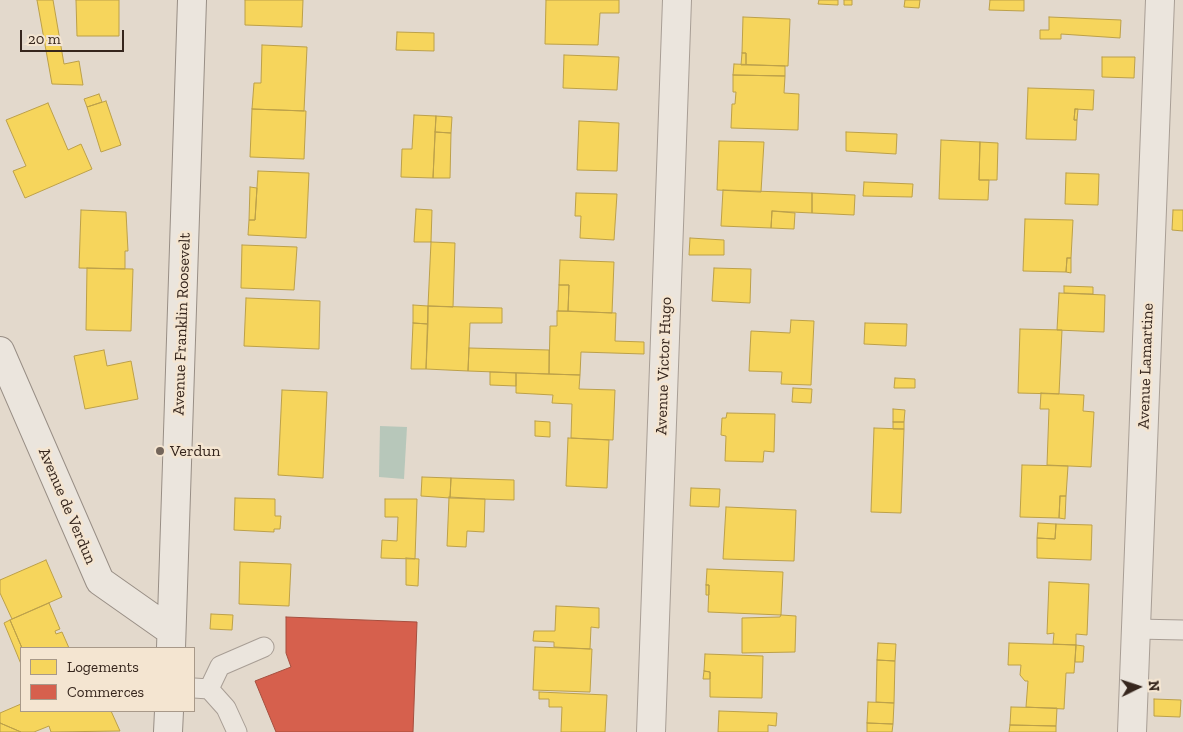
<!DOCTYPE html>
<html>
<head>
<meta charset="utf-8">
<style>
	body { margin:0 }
	#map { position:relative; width:1183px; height:732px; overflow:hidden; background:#e3d9cc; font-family:"Zilla Slab",serif }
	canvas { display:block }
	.legend { position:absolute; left:20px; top:647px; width:175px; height:65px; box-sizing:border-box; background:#f4e5d1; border:1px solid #a89989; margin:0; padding:6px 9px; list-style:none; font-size:15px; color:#36261d }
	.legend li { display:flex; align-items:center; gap:10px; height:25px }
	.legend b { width:25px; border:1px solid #a89989 }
	.north { position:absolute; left:1113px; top:662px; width:50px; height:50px; -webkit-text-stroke:4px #f4e5d1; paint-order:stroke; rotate:86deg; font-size:14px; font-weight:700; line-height:20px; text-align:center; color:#36261d }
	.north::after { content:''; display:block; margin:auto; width:18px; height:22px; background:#36261d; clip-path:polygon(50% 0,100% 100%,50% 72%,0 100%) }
	.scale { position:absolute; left:20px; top:30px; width:104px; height:22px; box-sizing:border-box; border:2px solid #36261d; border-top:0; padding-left:6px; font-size:15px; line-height:18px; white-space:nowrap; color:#36261d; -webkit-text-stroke:4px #f4e5d1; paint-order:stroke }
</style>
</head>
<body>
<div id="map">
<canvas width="1183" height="732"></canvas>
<ul class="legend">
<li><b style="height:14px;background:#f6d55c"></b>Logements</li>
<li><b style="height:14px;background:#d6604d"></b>Commerces</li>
</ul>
<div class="north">N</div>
<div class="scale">20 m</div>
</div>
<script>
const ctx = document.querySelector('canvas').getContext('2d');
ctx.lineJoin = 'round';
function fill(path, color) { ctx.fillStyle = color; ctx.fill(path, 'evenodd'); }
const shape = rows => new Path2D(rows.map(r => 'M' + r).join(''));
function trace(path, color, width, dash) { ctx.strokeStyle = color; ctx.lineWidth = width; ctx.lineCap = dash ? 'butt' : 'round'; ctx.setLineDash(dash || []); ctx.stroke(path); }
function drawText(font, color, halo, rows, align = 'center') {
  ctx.font = font + ' "Zilla Slab",serif'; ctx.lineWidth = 5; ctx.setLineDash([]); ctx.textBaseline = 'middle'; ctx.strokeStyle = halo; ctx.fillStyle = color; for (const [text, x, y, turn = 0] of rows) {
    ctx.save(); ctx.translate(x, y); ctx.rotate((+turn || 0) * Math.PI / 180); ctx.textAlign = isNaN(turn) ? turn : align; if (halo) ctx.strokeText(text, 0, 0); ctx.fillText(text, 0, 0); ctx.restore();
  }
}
fill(shape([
	[380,426,407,427,404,479,379,477]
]), '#b7c7ba');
const homes = shape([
	[37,0,53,0,64,64,79,61,83,85,52,84,37,0],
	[76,0,119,0,119,36,77,36,76,0],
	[245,0,303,0,302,27,245,25,245,0],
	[546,0,619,0,619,13,600,13,598,45,545,44,546,0],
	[819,0,838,0,838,5,818,4,819,0],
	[844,0,852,0,852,5,844,5,844,0],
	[905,0,920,0,919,8,904,7,905,0],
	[990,0,1024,0,1024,11,989,10,990,0],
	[743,17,790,19,788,66,746,65,746,53,742,53,743,17],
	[1049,17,1121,20,1120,38,1061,34,1061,39,1040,39,1040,30,1049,30,1049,17],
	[397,32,434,33,434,51,396,50,397,32],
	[262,45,307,47,304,111,252,109,254,83,261,83,262,45],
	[742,53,746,53,746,65,741,65,742,53],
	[564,55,619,57,617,90,563,88,564,55],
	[1102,57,1135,57,1134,78,1102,77,1102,57],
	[734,64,785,66,785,76,733,75,734,64],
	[733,75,785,76,784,93,799,94,798,130,731,128,732,104,735,104,736,92,733,92,733,75],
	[1028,88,1094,90,1093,110,1075,109,1074,120,1077,120,1076,140,1026,139,1028,88],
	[99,94,102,102,87,107,84,99,99,94],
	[106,101,121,145,101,152,87,107,106,101],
	[48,103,68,150,81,144,92,169,25,198,13,171,26,166,6,120,48,103],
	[252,109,306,111,304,159,250,157,252,109],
	[1075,109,1078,109,1077,120,1074,120,1075,109],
	[414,115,436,116,433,178,401,177,402,149,412,149,414,115],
	[436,116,452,117,451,133,435,132,436,116],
	[579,121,619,123,617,171,577,170,579,121],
	[435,132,451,133,450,178,433,178,435,132],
	[846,132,897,134,896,154,846,151,846,132],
	[941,140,980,142,979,180,989,180,988,200,939,199,941,140],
	[719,141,764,142,761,192,717,190,719,141],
	[980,142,998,143,997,180,979,180,980,142],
	[258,171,309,173,306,238,248,235,249,220,255,220,258,171],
	[1066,173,1099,174,1098,205,1065,204,1066,173],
	[864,182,913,184,912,197,863,196,864,182],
	[250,187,257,188,255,220,249,220,250,187],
	[723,190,812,193,812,213,772,211,771,228,721,226,723,190],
	[576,193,617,194,614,240,580,238,581,216,575,216,576,193],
	[812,193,855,195,854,215,812,213,812,193],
	[416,209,432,210,431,242,414,242,416,209],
	[81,210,126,212,128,251,125,251,125,269,79,268,81,210],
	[1173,210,1183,210,1183,231,1172,230,1173,210],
	[772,211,795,213,794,229,771,228,772,211],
	[1025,219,1073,220,1071,258,1067,258,1066,272,1023,271,1025,219],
	[690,238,724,240,724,255,689,255,690,238],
	[431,242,455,243,453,307,428,306,431,242],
	[242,245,297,247,294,290,241,288,242,245],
	[1067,258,1071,258,1071,273,1066,272,1067,258],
	[560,260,614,262,612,313,568,311,569,285,559,285,560,260],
	[87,268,133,269,131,331,86,330,87,268],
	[714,268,751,269,750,303,712,301,714,268],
	[559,285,569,285,568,311,558,311,559,285],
	[1064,286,1093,287,1093,294,1064,293,1064,286],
	[1059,293,1105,295,1104,332,1057,330,1059,293],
	[246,298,320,301,319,349,244,346,246,298],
	[413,305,428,306,428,324,413,323,413,305],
	[428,306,502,308,502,323,470,323,468,371,426,369,428,306],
	[557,311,616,313,615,341,644,342,644,354,581,352,580,375,549,374,550,326,557,326,557,311],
	[791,320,814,321,811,385,781,384,782,372,749,371,751,331,790,333,791,320],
	[413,323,428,324,426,369,411,369,413,323],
	[865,323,907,324,906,346,864,344,865,323],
	[1020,329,1062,330,1059,394,1018,393,1020,329],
	[469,348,549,350,549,374,468,371,469,348],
	[104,350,107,366,131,361,138,399,85,409,74,356,104,350],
	[490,372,516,373,516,386,490,385,490,372],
	[516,373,580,375,579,389,615,390,613,440,571,438,572,404,552,403,553,395,516,393,516,373],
	[895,378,915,379,915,388,894,388,895,378],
	[793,388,812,389,811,403,792,402,793,388],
	[282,390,327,392,323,478,278,475,282,390],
	[1041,393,1084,395,1083,411,1094,412,1091,467,1047,465,1049,409,1040,409,1041,393],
	[893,409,905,410,904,422,893,422,893,409],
	[727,413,775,414,774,452,764,451,763,462,725,461,726,436,721,435,722,418,726,418,727,413],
	[535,421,550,422,550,437,535,436,535,421],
	[893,422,904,422,904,429,893,429,893,422],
	[874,428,904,429,901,513,871,512,874,428],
	[568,438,609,440,607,488,566,486,568,438],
	[1022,465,1068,466,1066,496,1060,496,1059,518,1020,517,1022,465],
	[422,477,451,478,450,498,421,496,422,477],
	[451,478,514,480,514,500,450,498,451,478],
	[691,488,720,489,719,507,690,506,691,488],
	[1060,496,1066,496,1065,519,1059,518,1060,496],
	[449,497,485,499,484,532,467,531,466,547,447,546,449,497],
	[235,498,275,499,275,516,281,516,280,529,274,529,274,532,234,530,235,498],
	[385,499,417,499,415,559,381,558,382,540,397,541,398,517,385,517,385,499],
	[726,507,796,510,794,561,723,559,726,507],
	[1038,523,1056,524,1055,539,1037,538,1038,523],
	[1056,524,1092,525,1091,560,1037,558,1037,538,1055,539,1056,524],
	[406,558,419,559,418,586,406,585,406,558],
	[46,560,62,597,12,619,0,593,0,580,46,560],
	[240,562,291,564,289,606,239,604,240,562],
	[707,569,783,572,781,615,708,612,709,585,706,585,707,569],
	[1049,582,1089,584,1087,635,1076,634,1076,645,1053,644,1054,633,1047,634,1049,582],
	[706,585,709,585,709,595,706,595,706,585],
	[49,603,60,629,55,631,56,634,62,632,69,648,22,648,10,620,49,603],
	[556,606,599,608,599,628,591,627,590,649,554,647,554,642,533,641,534,631,555,631,556,606],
	[211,614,233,615,232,630,210,629,211,614],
	[781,615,796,616,795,652,742,653,742,618,780,617,781,615],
	[10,620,22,648,21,664,4,623,10,620],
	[878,643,896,644,895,661,877,660,878,643],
	[1009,643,1076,645,1074,673,1066,673,1064,709,1026,707,1028,681,1025,681,1020,675,1021,665,1008,665,1009,643],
	[1076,645,1084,646,1083,662,1075,662,1076,645],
	[535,647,592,649,590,692,533,690,535,647],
	[705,654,763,656,762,698,710,697,710,672,704,671,705,654],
	[877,660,895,661,894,703,876,702,877,660],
	[704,671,710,672,710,679,703,679,704,671],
	[539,692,607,695,605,732,561,732,562,707,549,707,549,699,539,699,539,692],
	[1154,699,1181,700,1180,717,1154,716,1154,699],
	[868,702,894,703,893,724,867,723,868,702],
	[21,704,21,711,111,711,120,731,51,732,49,726,34,732,21,732,0,723,0,713,21,704],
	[1011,707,1057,708,1056,726,1010,725,1011,707],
	[719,711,777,713,776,726,768,725,768,732,718,732,719,711],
	[0,723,21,732,0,732,0,723],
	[867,723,893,724,892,732,867,732,867,723],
	[1010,725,1056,726,1056,732,1009,732,1010,725]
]);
fill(homes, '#f6d55c');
trace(homes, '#bca049', 1);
const shops = shape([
	[286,617,417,622,413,732,276,732,255,681,291,667,286,653,286,617]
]);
fill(shops, '#d6604d');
trace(shops, '#a64f3f', 1);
const lane = shape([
	[1136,629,1183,630],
	[194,688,209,689,226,708,237,732],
	[209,689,220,666,264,647]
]);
const street = shape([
	[651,732,677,0],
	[1132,732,1160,0]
]);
const secondary = shape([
	[0,351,100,581,171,631],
	[171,648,192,0],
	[168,732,169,711]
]);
trace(lane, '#a89e95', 21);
trace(street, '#a89e95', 30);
trace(secondary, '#988e85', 30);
trace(lane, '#ebe5dd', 19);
trace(street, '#ebe5dd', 28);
trace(secondary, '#ebe5dd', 28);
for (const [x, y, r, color] of [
	[160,451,5,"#73655a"]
]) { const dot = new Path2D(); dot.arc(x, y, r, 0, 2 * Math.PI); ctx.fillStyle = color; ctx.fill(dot); trace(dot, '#f4e5d1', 2); }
drawText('16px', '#36261d', '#f4e5d1', [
	["Avenue Franklin Roosevelt",182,324,-88],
	["Avenue Victor Hugo",664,366,-88],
	["Avenue Lamartine",1146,366,-88],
	["Avenue de Verdun",67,506,67]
]);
drawText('16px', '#36261d', '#f4e5d1', [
	["Verdun",170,451]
], 'left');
</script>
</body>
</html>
